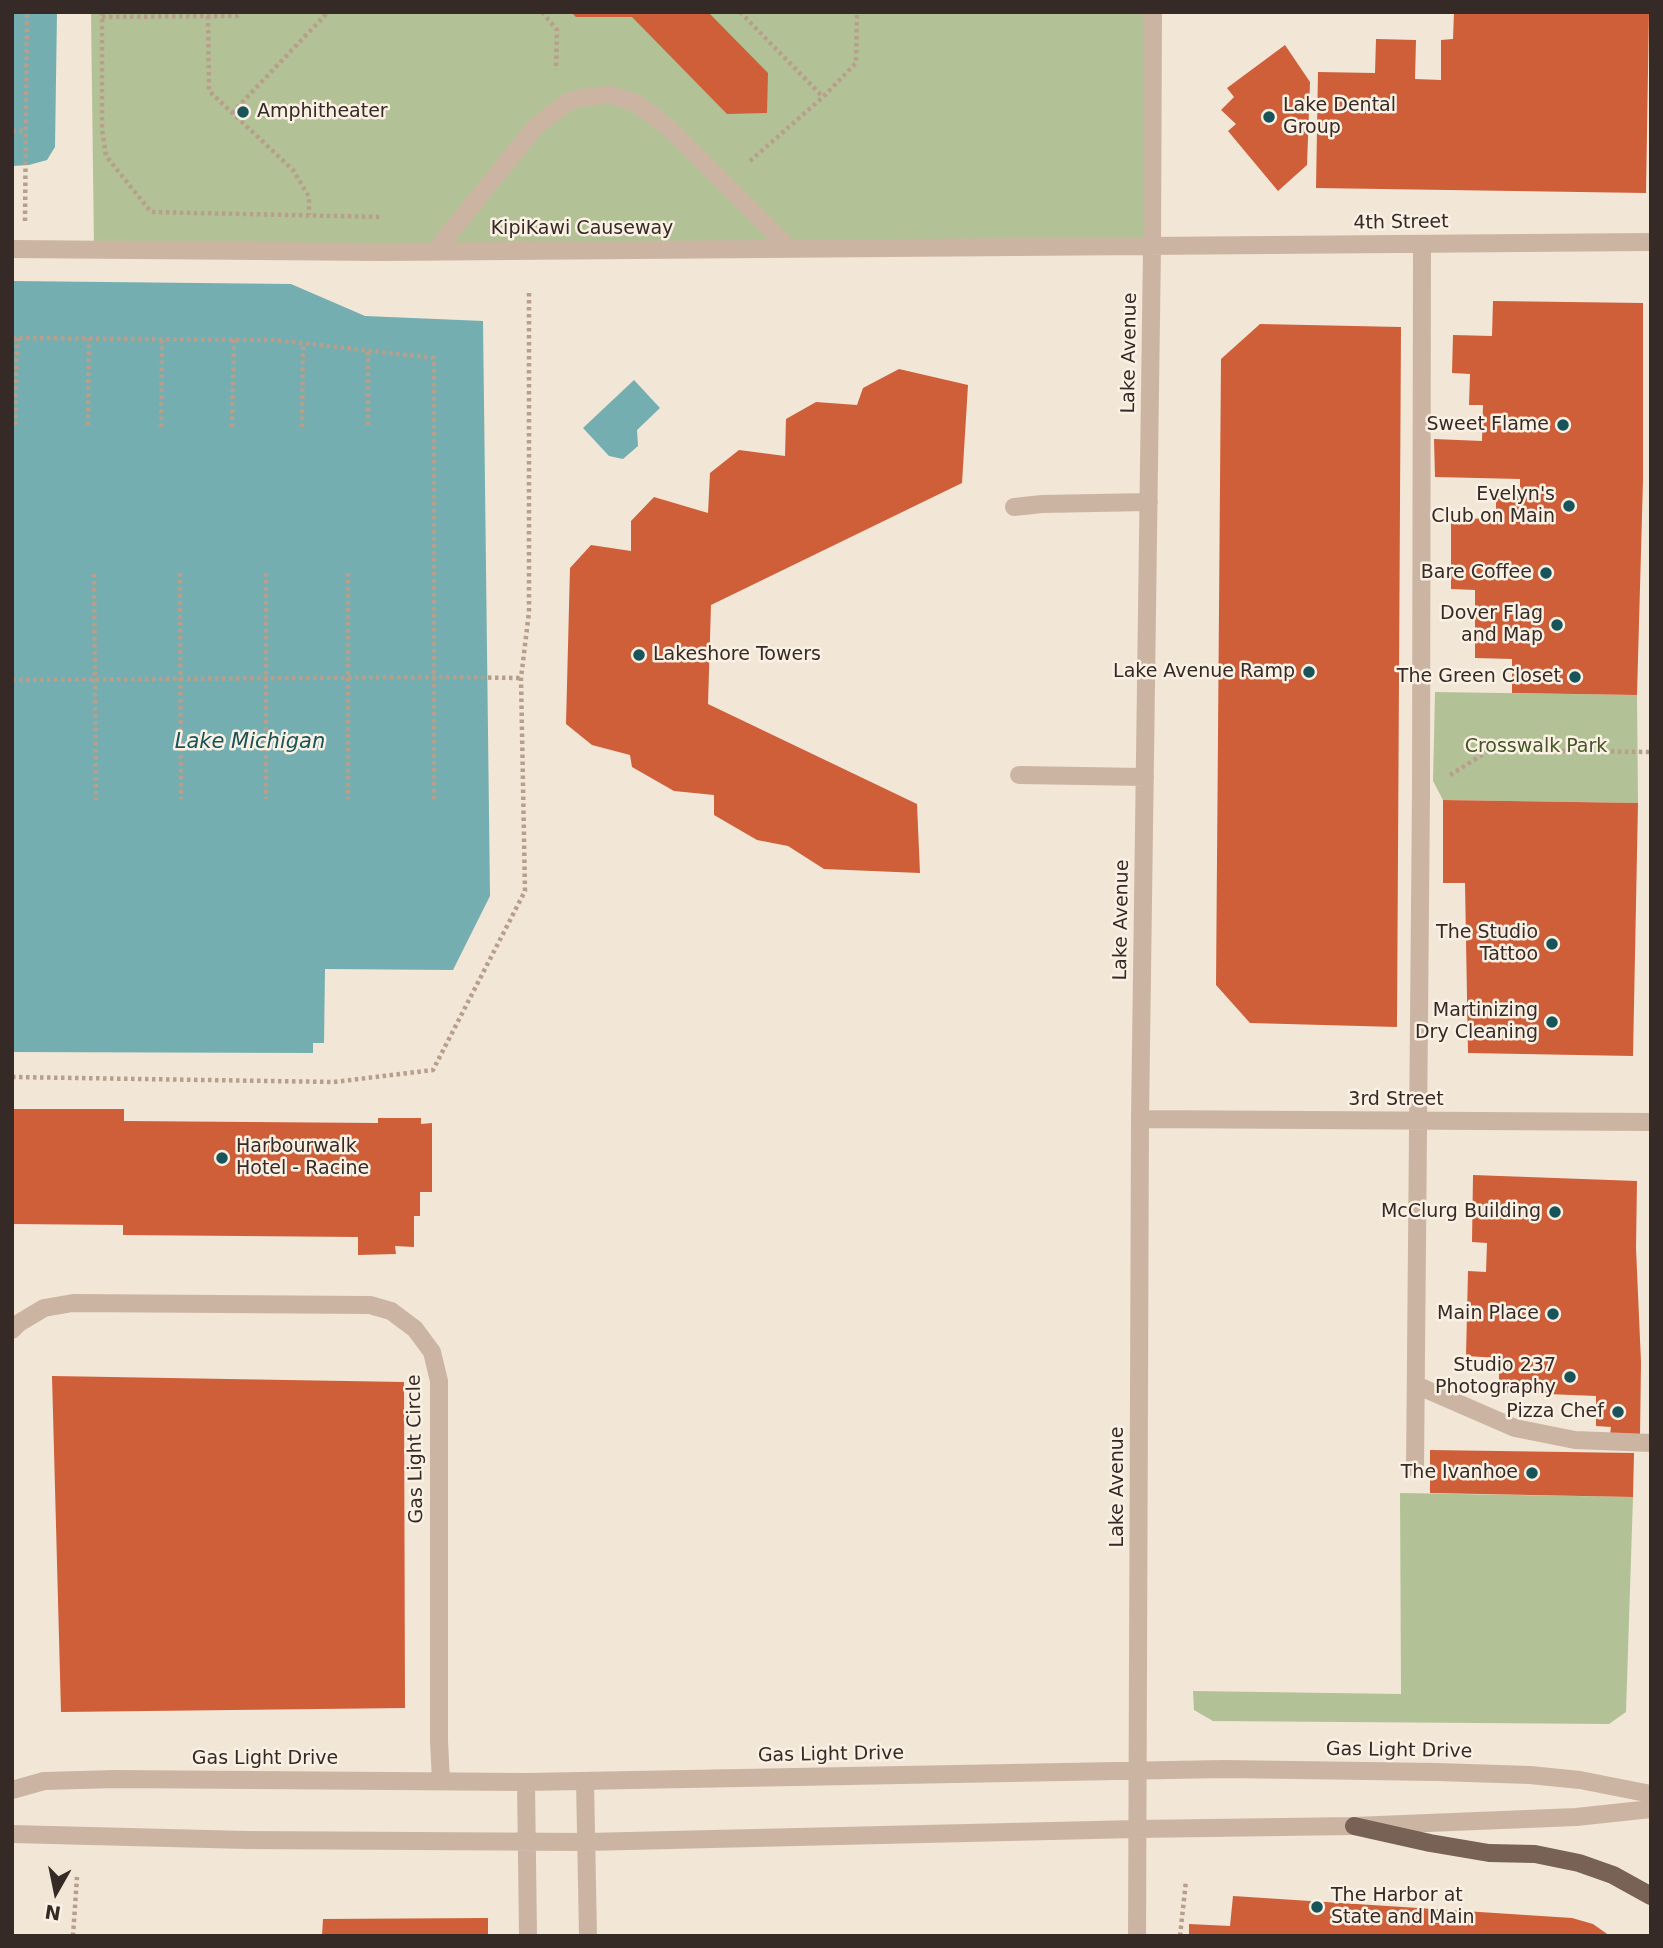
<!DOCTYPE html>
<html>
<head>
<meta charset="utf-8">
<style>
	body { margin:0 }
	#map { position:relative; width:1663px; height:1948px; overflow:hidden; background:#f2e6d7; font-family:"DejaVu Sans",sans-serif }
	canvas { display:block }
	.frame { position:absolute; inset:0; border:14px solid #352a25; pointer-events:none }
	.north { position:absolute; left:21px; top:1857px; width:70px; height:70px; -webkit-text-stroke:5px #faf0e3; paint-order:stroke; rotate:189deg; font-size:19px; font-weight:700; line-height:28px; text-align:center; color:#352a25 }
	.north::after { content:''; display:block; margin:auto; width:24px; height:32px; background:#352a25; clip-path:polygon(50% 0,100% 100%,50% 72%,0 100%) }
</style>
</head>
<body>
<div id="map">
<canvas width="1663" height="1948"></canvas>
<div class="frame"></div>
<div class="north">N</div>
</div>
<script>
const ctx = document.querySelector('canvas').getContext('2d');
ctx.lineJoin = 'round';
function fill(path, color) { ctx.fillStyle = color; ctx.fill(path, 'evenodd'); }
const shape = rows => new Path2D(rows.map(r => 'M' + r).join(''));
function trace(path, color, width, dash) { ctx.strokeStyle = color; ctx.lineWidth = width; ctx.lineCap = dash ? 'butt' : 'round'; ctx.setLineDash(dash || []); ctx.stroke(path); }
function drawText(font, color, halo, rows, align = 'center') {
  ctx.font = font + ' "DejaVu Sans",sans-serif'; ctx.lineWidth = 5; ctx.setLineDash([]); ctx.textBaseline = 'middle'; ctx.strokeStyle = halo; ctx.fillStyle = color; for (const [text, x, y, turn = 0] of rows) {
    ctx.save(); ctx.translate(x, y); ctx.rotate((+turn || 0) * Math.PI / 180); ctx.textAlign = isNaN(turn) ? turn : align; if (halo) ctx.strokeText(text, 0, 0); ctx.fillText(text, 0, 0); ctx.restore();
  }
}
fill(shape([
	[91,12,1153,12,1152,247,94,250],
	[1435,692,1637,695,1638,803,1443,800,1433,781],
	[1400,1493,1633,1497,1626,1712,1609,1724,1213,1721,1194,1710,1193,1691,1401,1694]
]), '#b3c296');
fill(shape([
	[12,12,57,12,55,147,47,160,29,165,12,166],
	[12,281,291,284,365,316,483,321,490,896,453,970,325,969,324,1043,313,1043,313,1053,12,1052],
	[634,380,660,408,637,430,638,446,623,459,609,456,583,428]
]), '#74aeb1');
fill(shape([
	[571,12,708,12,768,73,767,113,727,114,632,17,576,17],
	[1454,12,1649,12,1646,193,1316,188,1318,72,1375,73,1376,39,1416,40,1415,79,1441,80,1441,40,1453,39],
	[1285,45,1310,82,1307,165,1278,191,1228,131,1236,124,1221,110,1234,97,1227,88],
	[1493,301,1643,303,1643,480,1637,695,1512,693,1512,659,1475,658,1475,590,1451,589,1451,518,1496,519,1496,494,1520,494,1520,479,1435,477,1434,439,1482,441,1483,405,1469,405,1470,374,1452,373,1453,335,1492,336],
	[1260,324,1401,327,1397,1027,1250,1023,1216,985,1221,359],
	[899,369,968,385,962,483,711,605,708,704,917,804,920,873,824,869,788,846,757,840,714,815,714,795,674,791,632,767,630,755,592,745,566,724,570,568,591,545,631,551,631,521,654,497,708,513,710,473,739,450,785,456,786,419,816,402,857,405,863,388],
	[1443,800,1638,803,1633,1056,1468,1053,1465,883,1443,883],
	[12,1109,124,1109,124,1121,378,1123,378,1118,421,1118,421,1124,432,1123,432,1192,420,1192,420,1216,414,1216,414,1247,395,1246,396,1254,358,1255,358,1237,123,1235,123,1225,12,1224],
	[1473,1175,1637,1181,1636,1248,1641,1362,1640,1436,1610,1435,1611,1427,1596,1426,1596,1396,1499,1392,1499,1358,1466,1356,1468,1271,1486,1272,1487,1243,1472,1242],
	[52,1376,404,1382,405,1708,61,1712],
	[1430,1450,1634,1453,1633,1497,1430,1493],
	[1233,1896,1572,1918,1593,1924,1610,1936,1189,1936,1189,1924,1230,1926],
	[488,1918,488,1936,322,1936,323,1919]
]), '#ce5f39');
trace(shape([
	[102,12,102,129,106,156,151,212,382,217],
	[542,12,557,30,556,70],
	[740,12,823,97],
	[208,16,209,91,293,170,309,197,309,215],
	[102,17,237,16,240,12],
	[232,113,328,12],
	[12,131,25,131],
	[750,161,823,97,856,63,857,12],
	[25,221,27,12],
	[12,338,275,340,434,358,434,799],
	[15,425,17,338],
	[88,425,89,338],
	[368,425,368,351],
	[161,427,162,339],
	[232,427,234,339],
	[302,427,303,343],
	[180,573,181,799],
	[266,573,266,799],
	[348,573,348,799],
	[94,574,96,800],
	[12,680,434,677,521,678],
	[1450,775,1490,750,1649,752],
	[12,1077,334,1082,433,1070,525,891,521,678,529,612,529,290],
	[73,1936,77,1877],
	[1180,1936,1186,1881]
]), '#b79f8c', 4.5, [3.5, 3.5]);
trace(shape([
	[12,249,382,252,1651,242],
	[435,251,537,125,569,101,592,96,611,95,636,103,669,128,790,249],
	[1014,507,1042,504,1149,502],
	[1019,775,1145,777],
	[1140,1119,1651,1122],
	[12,1330,19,1323,44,1308,73,1303,370,1305,391,1311,415,1329,432,1352,439,1381,439,1741,441,1781],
	[1416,1385,1515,1428,1575,1440,1651,1443],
	[1415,1468,1421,793,1422,244],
	[585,1781,588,1936],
	[526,1782,528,1936],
	[12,1790,44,1781,116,1779,526,1782,1224,1769,1437,1772,1530,1775,1580,1780,1651,1794],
	[12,1834,247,1840,586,1842,1136,1829,1354,1826,1576,1817,1651,1809],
	[1137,1936,1140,1119,1152,247,1153,12]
]), '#cbb5a2', 18);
trace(shape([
	[1354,1826,1430,1843,1489,1853,1535,1854,1579,1863,1613,1875,1651,1896]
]), '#786155', 18);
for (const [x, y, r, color] of [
	[243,112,7,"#185459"],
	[1269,117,7,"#185459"],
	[1563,425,7,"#185459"],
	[1569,506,7,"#185459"],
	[1546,573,7,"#185459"],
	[1557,625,7,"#185459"],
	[639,655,7,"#185459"],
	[1309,672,7,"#185459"],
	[1575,677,7,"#185459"],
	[1552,944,7,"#185459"],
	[1552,1022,7,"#185459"],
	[222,1158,7,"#185459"],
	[1555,1212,7,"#185459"],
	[1553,1314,7,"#185459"],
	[1570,1377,7,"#185459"],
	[1618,1412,7,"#185459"],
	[1532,1473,7,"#185459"],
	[1317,1907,7,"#185459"]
]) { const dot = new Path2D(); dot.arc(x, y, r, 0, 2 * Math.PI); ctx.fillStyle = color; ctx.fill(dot); trace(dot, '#faf0e3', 2.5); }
drawText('19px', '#352a25', '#faf0e3', [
	["Lake Dental",1283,106,"left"],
	["Group",1283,128,"left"],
	["Amphitheater",257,112,"left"],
	["Sweet Flame",1549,425],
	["Evelyn's",1555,495],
	["Club on Main",1555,517],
	["Bare Coffee",1532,573],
	["Dover Flag",1543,614],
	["and Map",1543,636],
	["Lakeshore Towers",653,655,"left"],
	["Lake Avenue Ramp",1295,672],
	["The Green Closet",1561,677],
	["The Studio",1538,933],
	["Tattoo",1538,955],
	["Martinizing",1538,1011],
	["Dry Cleaning",1538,1033],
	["Harbourwalk",236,1147,"left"],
	["Hotel - Racine",236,1169,"left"],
	["McClurg Building",1541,1212],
	["Main Place",1539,1314],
	["Studio 237",1556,1366],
	["Photography",1556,1388],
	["Pizza Chef",1604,1412],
	["The Ivanhoe",1518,1473],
	["The Harbor at",1331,1896,"left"],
	["State and Main",1331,1918,"left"]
], 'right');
drawText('19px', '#352a25', '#faf0e3', [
	["4th Street",1401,223,-1],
	["KipiKawi Causeway",582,229],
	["Lake Avenue",1130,353,-89],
	["Lake Avenue",1122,920,-89],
	["3rd Street",1396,1100],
	["Gas Light Circle",416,1449,-91],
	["Lake Avenue",1118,1487,-90],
	["Gas Light Drive",1399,1751,1],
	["Gas Light Drive",831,1755,-1],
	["Gas Light Drive",265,1759]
]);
drawText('19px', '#445527', '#faf0e3', [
	["Crosswalk Park",1536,747]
]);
drawText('italic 21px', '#185459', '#faf0e3', [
	["Lake Michigan",250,743]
]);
</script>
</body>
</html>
